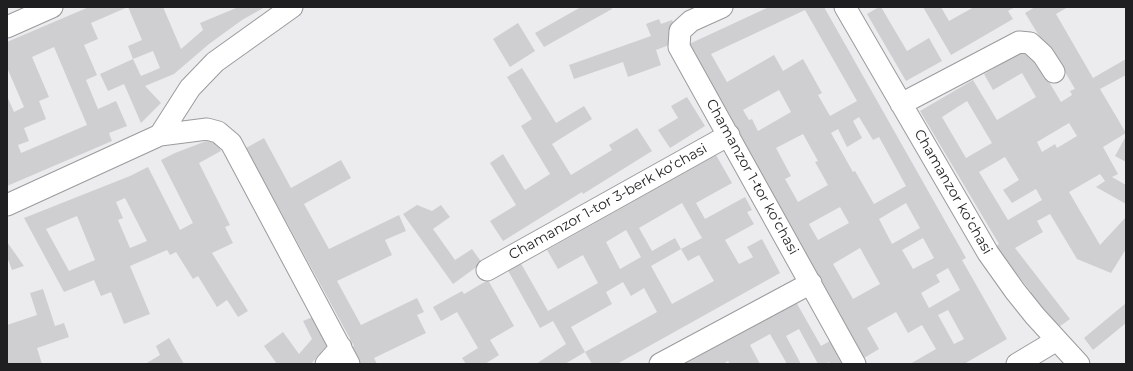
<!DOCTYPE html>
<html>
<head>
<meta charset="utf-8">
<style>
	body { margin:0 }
	#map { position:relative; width:1133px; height:371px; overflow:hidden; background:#ececef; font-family:Montserrat,sans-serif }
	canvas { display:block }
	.frame { position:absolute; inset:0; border:8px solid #1f1e20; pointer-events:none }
</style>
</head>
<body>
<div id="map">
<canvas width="1133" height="371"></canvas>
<div class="frame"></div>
</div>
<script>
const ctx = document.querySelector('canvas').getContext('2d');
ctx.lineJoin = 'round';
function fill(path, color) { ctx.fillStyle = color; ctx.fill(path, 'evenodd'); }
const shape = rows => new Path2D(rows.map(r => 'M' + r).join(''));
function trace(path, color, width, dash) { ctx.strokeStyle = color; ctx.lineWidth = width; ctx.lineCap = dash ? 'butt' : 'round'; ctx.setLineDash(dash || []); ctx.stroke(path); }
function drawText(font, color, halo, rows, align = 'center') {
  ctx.font = font + ' Montserrat,sans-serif'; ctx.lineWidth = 3.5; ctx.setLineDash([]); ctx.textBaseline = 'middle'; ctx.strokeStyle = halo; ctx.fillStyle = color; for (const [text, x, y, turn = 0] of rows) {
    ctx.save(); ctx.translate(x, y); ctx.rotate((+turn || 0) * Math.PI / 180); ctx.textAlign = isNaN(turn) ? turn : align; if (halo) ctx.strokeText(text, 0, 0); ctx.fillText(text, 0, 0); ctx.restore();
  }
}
fill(shape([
	[89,7,163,7,181,49,203,30,200,23,236,8,235,7,265,7,242,20,209,44,174,74,145,86,161,103,141,123,124,84,108,91,100,74,133,59,141,76,160,68,153,51,133,59,128,46,142,40,128,7,91,23,98,39,84,45,97,75,86,80,98,109,116,101,127,126,109,133,112,141,7,186,7,96,14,112,24,107,8,70,7,71,7,42],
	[54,47,87,125,21,153,18,145,29,141,24,128,46,119,39,101,49,97,32,57],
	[581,7,611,7,612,9,544,47,535,33],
	[769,7,824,7,966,258,962,260,1007,339,964,364,910,364,936,349,922,325,908,333,896,312,867,328,879,349,864,358,687,45],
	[805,10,857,101,830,116,818,95,822,93,803,59,783,71,774,55,727,82,711,54],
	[779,90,791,112,758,131,752,119,749,120,743,110],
	[859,117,873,140,879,137,906,186,874,204,855,171,853,172,831,133,838,129,847,147,862,138,853,121],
	[803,134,818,161,815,162,828,185,798,202,785,179,791,176,776,148],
	[906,203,920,228,892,244,879,219],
	[840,207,849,223,818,240,809,224],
	[923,238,934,258,913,269,902,250],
	[860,248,880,284,853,299,833,264],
	[948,268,960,290,929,308,921,293,940,282,936,275],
	[948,310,964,339,954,344,938,315],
	[879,7,881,7,907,51,929,38,942,61,906,81,867,14],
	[923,7,941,7,949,21,974,7,1015,7,1008,11,1013,19,951,55],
	[1035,7,1068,7,1056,14,1093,78,1126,59,1126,75,1100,89,1126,133,1103,147,1118,174,1112,177,1126,185,1126,204,1096,187,1105,181,1100,174,1069,192,1100,245,1126,217,1126,249,1111,273,1077,259,1050,214,1037,221,1043,232,1015,248,1070,319,1056,329,1029,293,1031,292,1003,256,996,246,999,244,920,111,973,80,997,120,1036,97,1022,73,993,90,984,74,1029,48,1061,102,1072,95,1070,91,1075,89,1049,45,1046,47,1025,13],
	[967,101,992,143,966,158,942,117],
	[1069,123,1077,136,1057,148,1055,144,1042,152,1037,142],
	[1005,157,1019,180,1003,190,1012,203,1036,189,1042,200,1008,220,979,172],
	[659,19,661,24,672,20,675,28,669,45,656,50,661,65,628,77,623,62,574,79,569,65,651,36,646,24],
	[518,23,535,51,510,67,493,39],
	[522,68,556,123,584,106,592,119,552,144,571,175,612,150,609,145,637,128,652,151,583,194,582,192,503,241,490,221,516,205,490,163,503,154,525,190,550,174,521,126,532,119,507,77],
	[687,97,705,126,670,148,658,130,678,118,671,106],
	[1126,136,1126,162,1115,156],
	[214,138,221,151,199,163,230,225,225,227,233,243,212,253,248,311,238,317,227,300,217,307,198,276,193,279,176,252,170,255,167,250,130,266,150,314,124,324,111,292,101,296,94,280,64,292,24,218,130,176,148,167,180,230,193,223,161,160,175,153],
	[125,198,147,241,130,248,118,220,123,218,116,202],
	[77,216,95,260,69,271,46,229],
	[264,138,291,188,341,160,351,178,304,204,329,249,399,215,406,231,385,240,392,255,337,281,361,325,417,298,424,312,417,315,426,333,374,358,377,364,357,364,350,348,354,346,246,148],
	[716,155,732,183,696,203,705,219,745,197,752,210,747,212,754,224,725,240,739,264,753,257,747,247,762,239,780,273,617,364,592,364,585,352,565,364,536,364,566,344,553,321,540,328,506,267,519,260,548,311,598,283,583,255,558,269,547,250],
	[682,203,702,238,681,249,688,261,699,255,714,281,672,304,651,266,681,249,675,238,652,251,639,228],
	[626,230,641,257,620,269,606,242],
	[623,282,631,296,644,288,657,312,585,352,571,327,612,304,606,292],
	[417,205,432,211,441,205,450,217,433,229,455,260,472,249,482,263,453,284,403,214],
	[7,242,24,266,12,270,7,257],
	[488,280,514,326,490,340,499,355,485,364,466,364,462,358,478,348,457,312,441,321,433,307,462,291,464,294],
	[43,289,55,326,64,323,69,337,37,348,42,364,8,364,7,359,7,325,37,315,30,293],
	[796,302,821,346,830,341,843,364,830,364,829,362,825,364,818,364,799,329,786,336,801,364,787,364,770,334,750,345,760,364,730,364,728,361,723,364,684,364],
	[1126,303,1126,323,1093,350,1084,338],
	[315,316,329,344,311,364,277,364,264,346,283,332,299,354,312,339,303,321],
	[169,338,184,364,145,364,160,355,156,346]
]), '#cfcfd2');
const minor = shape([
	[722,7,691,21,680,31,679,47,855,364],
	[845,7,988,253,1015,291,1035,316,1079,364],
	[7,27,52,7],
	[901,104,1019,42,1030,43,1043,55,1054,72],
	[160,135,190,88,215,62,292,7],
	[7,205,160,135,207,129,218,132,231,143,349,364],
	[487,270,729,135],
	[326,364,341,347],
	[660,364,811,283],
	[1017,364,1057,340]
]);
trace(minor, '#9b9b9e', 23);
trace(minor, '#fff', 21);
drawText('14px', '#1f1e20', '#fff', [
	["Chamanzor 1-tor koʻchasi",752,177,61],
	["Chamanzor koʻchasi",953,192,60],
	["Chamanzor 1-tor 3-berk koʻchasi",608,202,-29]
]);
</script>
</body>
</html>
